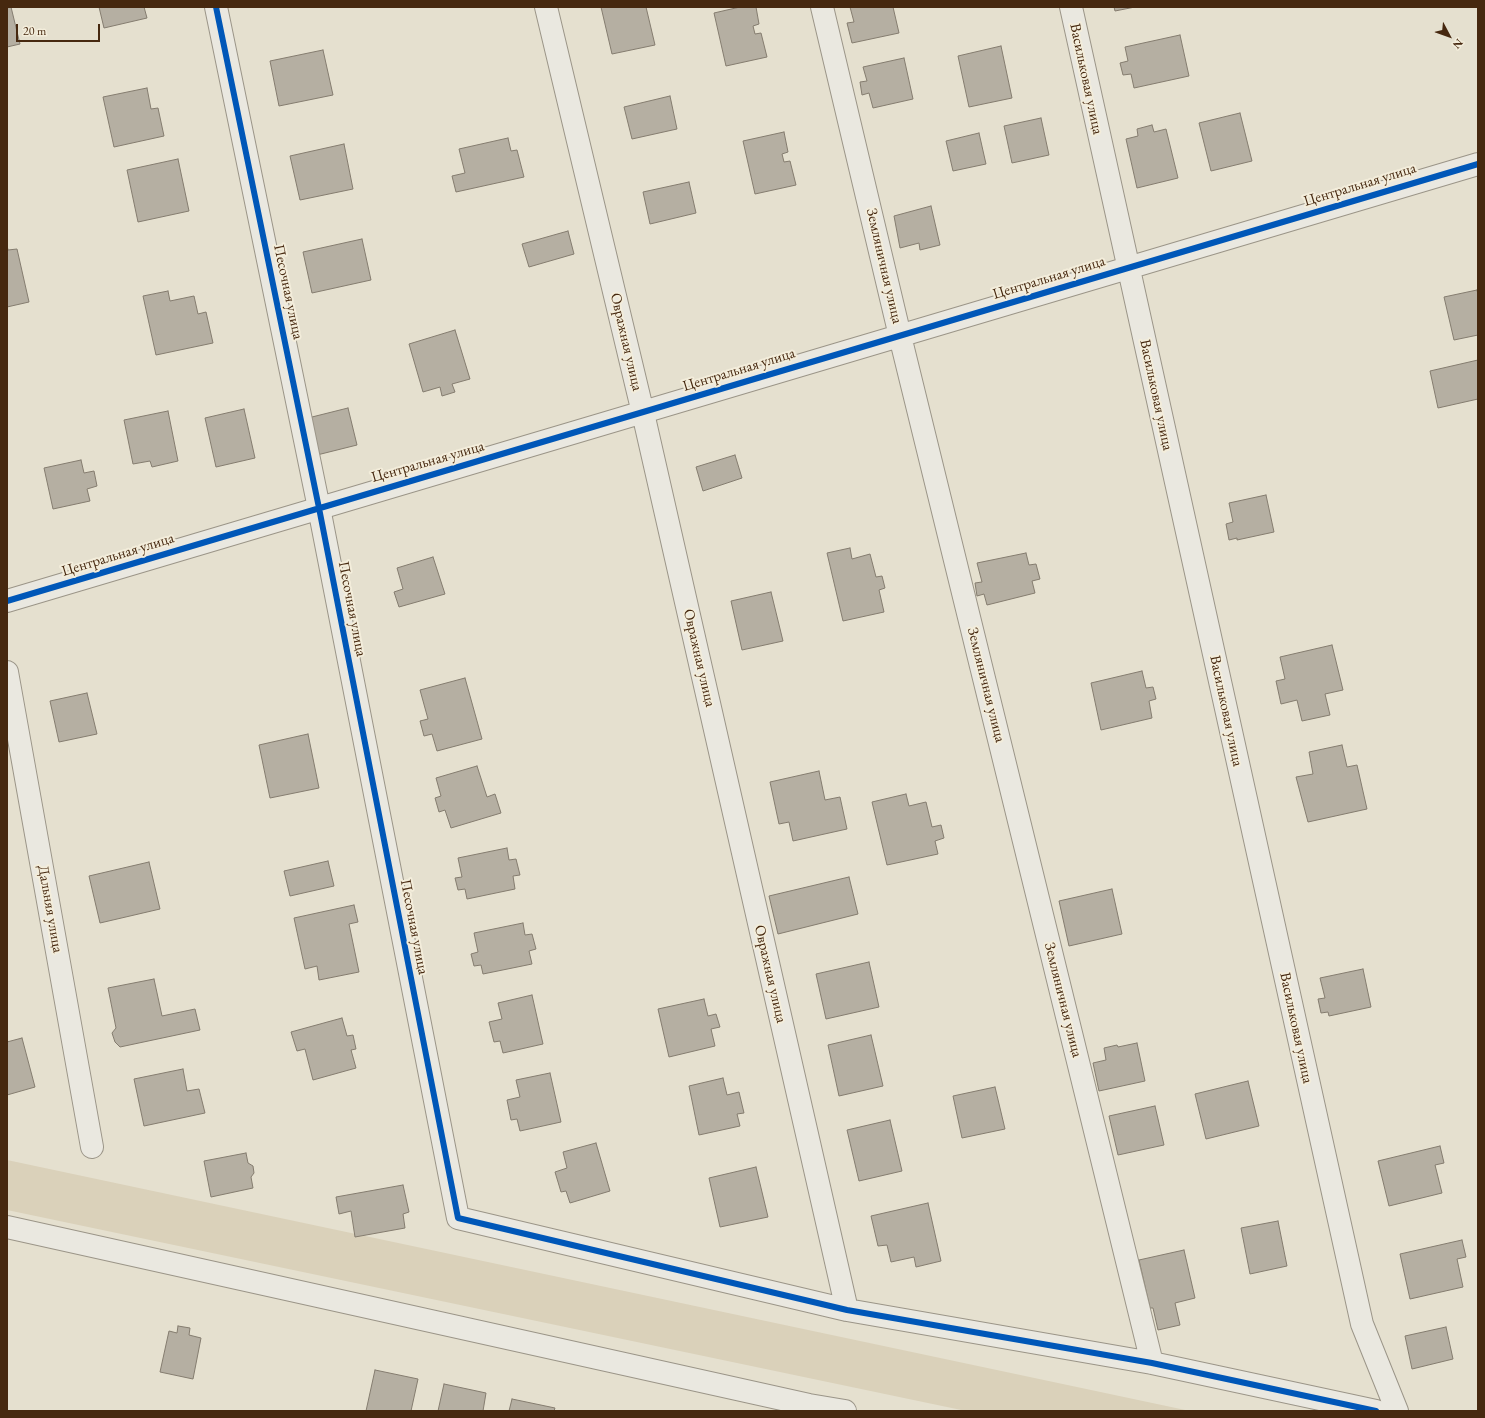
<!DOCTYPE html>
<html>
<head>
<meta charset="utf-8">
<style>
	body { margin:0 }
	#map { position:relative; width:1485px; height:1418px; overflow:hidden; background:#e5e0cf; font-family:"EB Garamond",serif }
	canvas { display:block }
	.frame { position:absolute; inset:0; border:8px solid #46280f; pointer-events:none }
	.north { position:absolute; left:1429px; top:16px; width:40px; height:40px; -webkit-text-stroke:3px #f3eddb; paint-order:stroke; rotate:131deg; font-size:11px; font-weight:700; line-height:16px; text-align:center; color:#46280f }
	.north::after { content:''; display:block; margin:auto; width:14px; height:18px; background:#46280f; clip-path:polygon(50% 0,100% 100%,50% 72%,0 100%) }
	.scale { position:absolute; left:16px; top:24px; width:84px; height:18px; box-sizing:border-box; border:2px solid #46280f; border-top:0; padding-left:5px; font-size:12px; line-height:14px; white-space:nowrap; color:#46280f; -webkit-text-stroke:3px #f3eddb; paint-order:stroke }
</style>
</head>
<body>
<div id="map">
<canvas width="1485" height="1418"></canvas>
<div class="frame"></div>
<div class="north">N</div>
<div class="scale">20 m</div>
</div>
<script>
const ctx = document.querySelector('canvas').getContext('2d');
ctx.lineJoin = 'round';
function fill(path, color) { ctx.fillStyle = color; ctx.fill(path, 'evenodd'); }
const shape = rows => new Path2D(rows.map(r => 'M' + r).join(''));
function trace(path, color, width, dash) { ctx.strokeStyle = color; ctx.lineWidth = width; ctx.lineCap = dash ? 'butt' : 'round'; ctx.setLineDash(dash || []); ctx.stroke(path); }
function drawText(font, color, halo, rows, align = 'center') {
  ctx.font = font + ' "EB Garamond",serif'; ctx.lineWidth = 4; ctx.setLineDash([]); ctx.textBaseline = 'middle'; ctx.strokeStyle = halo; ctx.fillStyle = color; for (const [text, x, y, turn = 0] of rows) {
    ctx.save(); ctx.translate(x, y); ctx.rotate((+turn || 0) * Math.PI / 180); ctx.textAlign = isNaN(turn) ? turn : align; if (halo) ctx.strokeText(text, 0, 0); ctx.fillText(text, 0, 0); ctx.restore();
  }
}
fill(shape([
	[7,1160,1190,1411,966,1411,7,1210]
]), '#dad1ba');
const building = shape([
	[11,7,20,44,7,47,7,8,11,7],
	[99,7,144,7,147,18,104,28,99,7],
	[601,7,646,7,655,45,612,54,601,7],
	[740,7,756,7,759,24,753,26,755,34,761,33,767,57,726,66,714,13,740,7],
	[850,7,893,7,899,33,852,43,847,23,854,22,850,7],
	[1114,7,1135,7,1115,11,1114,7],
	[1180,35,1189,76,1134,88,1131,74,1123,75,1120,63,1128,61,1125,47,1180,35],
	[1001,46,1012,98,969,107,958,56,1001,46],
	[323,50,333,95,279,106,270,61,323,50],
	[904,58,913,99,873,108,869,93,862,95,860,82,867,81,863,67,904,58],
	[147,88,151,109,158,108,164,136,114,147,103,97,147,88],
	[670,96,677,129,632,139,624,107,670,96],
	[1240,113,1252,161,1211,171,1199,123,1240,113],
	[1041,118,1049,155,1012,163,1004,126,1041,118],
	[1152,125,1154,132,1166,129,1178,178,1137,188,1126,139,1138,136,1137,129,1152,125],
	[784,132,788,152,782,154,784,162,790,161,796,185,755,194,743,141,784,132],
	[979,133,986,164,953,171,946,141,979,133],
	[508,138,511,151,517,150,524,177,456,192,452,176,465,173,459,149,508,138],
	[344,144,353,189,300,200,290,156,344,144],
	[178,159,189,211,138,222,127,170,178,159],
	[689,182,696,213,650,224,643,192,689,182],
	[931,206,940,245,920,250,919,243,900,248,894,216,931,206],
	[568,231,574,254,529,267,522,244,568,231],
	[362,239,371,280,312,293,303,252,362,239],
	[7,245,8,250,17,249,29,302,7,307,7,245],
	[1477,290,1478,295,1478,335,1454,340,1444,297,1477,290],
	[168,291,170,301,194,296,198,314,206,312,213,343,156,355,143,296,168,291],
	[455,330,470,379,452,384,455,392,442,396,440,387,423,392,409,344,455,330],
	[1478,360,1478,399,1438,408,1430,371,1478,360],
	[348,408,357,445,317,455,308,418,348,408],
	[244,409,255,458,216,467,205,418,244,409],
	[168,411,178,461,152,467,150,461,133,464,124,420,168,411],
	[735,455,742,478,703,491,696,467,735,455],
	[81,460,84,473,94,471,97,486,87,489,90,501,53,509,44,468,81,460],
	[1266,495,1274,532,1237,540,1237,538,1229,540,1226,524,1233,522,1229,503,1266,495],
	[850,548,852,559,870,554,876,577,882,576,885,588,879,590,884,612,843,621,827,553,850,548],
	[1026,553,1029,565,1036,564,1040,579,1032,581,1035,593,987,605,984,594,977,596,975,583,982,582,977,563,1026,553],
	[433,557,445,594,399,607,394,592,403,589,397,568,433,557],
	[771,592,783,641,742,650,731,601,771,592],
	[1332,645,1343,690,1325,694,1330,715,1302,721,1297,700,1281,704,1276,681,1285,679,1280,657,1332,645],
	[1142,671,1146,688,1153,687,1156,699,1149,701,1152,718,1101,730,1091,683,1142,671],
	[465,678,482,739,437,751,432,734,424,736,420,721,428,719,420,690,465,678],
	[87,693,97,734,59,742,50,701,87,693],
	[308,734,319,788,270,798,259,745,308,734],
	[1342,745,1347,767,1357,765,1367,809,1308,822,1296,777,1313,774,1309,752,1342,745],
	[477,766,487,797,495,794,501,813,451,828,445,810,439,812,435,798,441,796,436,778,477,766],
	[819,771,825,800,840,797,847,829,793,841,789,822,779,824,770,782,819,771],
	[906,794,909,806,926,802,932,827,941,825,944,838,935,841,938,854,887,865,872,802,906,794],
	[507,848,509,860,516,859,520,875,513,876,515,889,467,899,465,889,458,890,455,878,462,877,458,858,507,848],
	[328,861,334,886,290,896,284,871,328,861],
	[149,862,160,909,100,923,89,876,149,862],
	[849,877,858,914,778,934,769,896,849,877],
	[1112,889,1122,934,1069,946,1059,901,1112,889],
	[354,905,358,922,349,924,359,972,319,980,317,966,305,969,294,918,354,905],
	[523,923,525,935,532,934,536,949,529,951,532,964,483,974,481,965,474,966,471,954,478,952,474,933,523,923],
	[869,962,879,1007,826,1019,816,974,869,962],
	[1363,969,1371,1007,1329,1016,1328,1012,1321,1013,1318,999,1325,998,1320,978,1363,969],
	[154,979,162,1016,195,1009,200,1030,120,1047,115,1042,112,1033,116,1028,108,988,154,979],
	[532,995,543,1044,503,1053,500,1041,494,1042,489,1022,502,1019,498,1003,532,995],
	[704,999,708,1016,716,1014,720,1027,711,1029,715,1046,669,1057,658,1009,704,999],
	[342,1018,347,1036,353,1035,356,1049,351,1050,356,1068,313,1080,305,1049,297,1051,291,1032,342,1018],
	[871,1035,883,1086,839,1096,828,1045,871,1035],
	[22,1038,35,1087,7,1095,7,1042,22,1038],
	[1137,1043,1145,1081,1099,1091,1093,1063,1106,1060,1104,1048,1117,1045,1118,1047,1137,1043],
	[183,1069,187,1091,199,1089,205,1113,144,1126,134,1079,183,1069],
	[550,1073,561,1122,520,1131,517,1119,511,1120,507,1100,520,1097,516,1080,550,1073],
	[723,1078,727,1095,739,1092,744,1113,737,1114,740,1126,699,1135,689,1086,723,1078],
	[1248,1081,1259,1126,1206,1139,1195,1094,1248,1081],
	[995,1087,1005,1129,962,1138,953,1096,995,1087],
	[1155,1106,1164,1145,1118,1155,1109,1116,1155,1106],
	[890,1120,902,1171,859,1181,847,1130,890,1120],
	[596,1143,610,1191,570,1203,566,1191,561,1192,555,1172,567,1168,563,1152,596,1143],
	[1440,1146,1444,1163,1435,1165,1442,1193,1389,1206,1378,1161,1440,1146],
	[246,1153,248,1163,253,1166,254,1173,251,1177,253,1188,211,1197,204,1161,246,1153],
	[756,1167,768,1217,720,1227,709,1178,756,1167],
	[403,1185,409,1212,403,1214,405,1228,355,1237,351,1211,339,1214,336,1197,403,1185],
	[928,1203,941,1261,916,1267,914,1257,891,1262,887,1245,878,1246,871,1216,928,1203],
	[1278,1221,1287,1266,1250,1274,1241,1228,1278,1221],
	[1462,1240,1466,1257,1457,1259,1463,1287,1410,1299,1400,1254,1462,1240],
	[1184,1250,1195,1298,1175,1303,1180,1325,1158,1330,1153,1308,1150,1308,1139,1260,1184,1250],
	[178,1326,190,1328,189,1335,201,1338,193,1379,160,1372,169,1331,177,1333,178,1326],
	[1446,1327,1453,1359,1412,1369,1405,1336,1446,1327],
	[375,1370,418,1379,411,1411,366,1411,375,1370],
	[444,1384,486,1393,483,1411,438,1411,444,1384],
	[512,1399,555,1408,554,1411,509,1411,512,1399]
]);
fill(building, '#b5afa2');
trace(building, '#847c6f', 1);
const minor = shape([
	[216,7,319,508,458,1218,847,1310,1152,1363,1376,1411],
	[546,7,643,413,847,1310],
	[822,7,900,336,1152,1363],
	[1071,7,1362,1324,1397,1411],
	[7,601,1478,164],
	[7,672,92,1147],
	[7,1227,809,1405,845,1411]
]);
trace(minor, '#9b9588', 24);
trace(minor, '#eae8e0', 22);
trace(shape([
	[216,7,319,508,458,1218,847,1310,1152,1363,1376,1411],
	[7,601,1478,164]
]), '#0057b8', 6);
drawText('15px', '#46280f', '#f3eddb', [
	["Васильковая улица",1086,79,78],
	["Центральная улица",1360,185,-17],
	["Земляничная улица",884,266,77],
	["Центральная улица",1049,278,-17],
	["Песочная улица",288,292,78],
	["Овражная улица",626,342,77],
	["Центральная улица",739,370,-17],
	["Васильковая улица",1156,395,78],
	["Центральная улица",428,462,-16],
	["Центральная улица",118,555,-17],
	["Песочная улица",352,609,79],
	["Овражная улица",699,658,77],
	["Земляничная улица",986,685,76],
	["Васильковая улица",1226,711,78],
	["Дальняя улица",50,909,80],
	["Песочная улица",414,927,79],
	["Овражная улица",770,974,77],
	["Земляничная улица",1063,1000,76],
	["Васильковая улица",1296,1028,78]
]);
</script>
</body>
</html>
